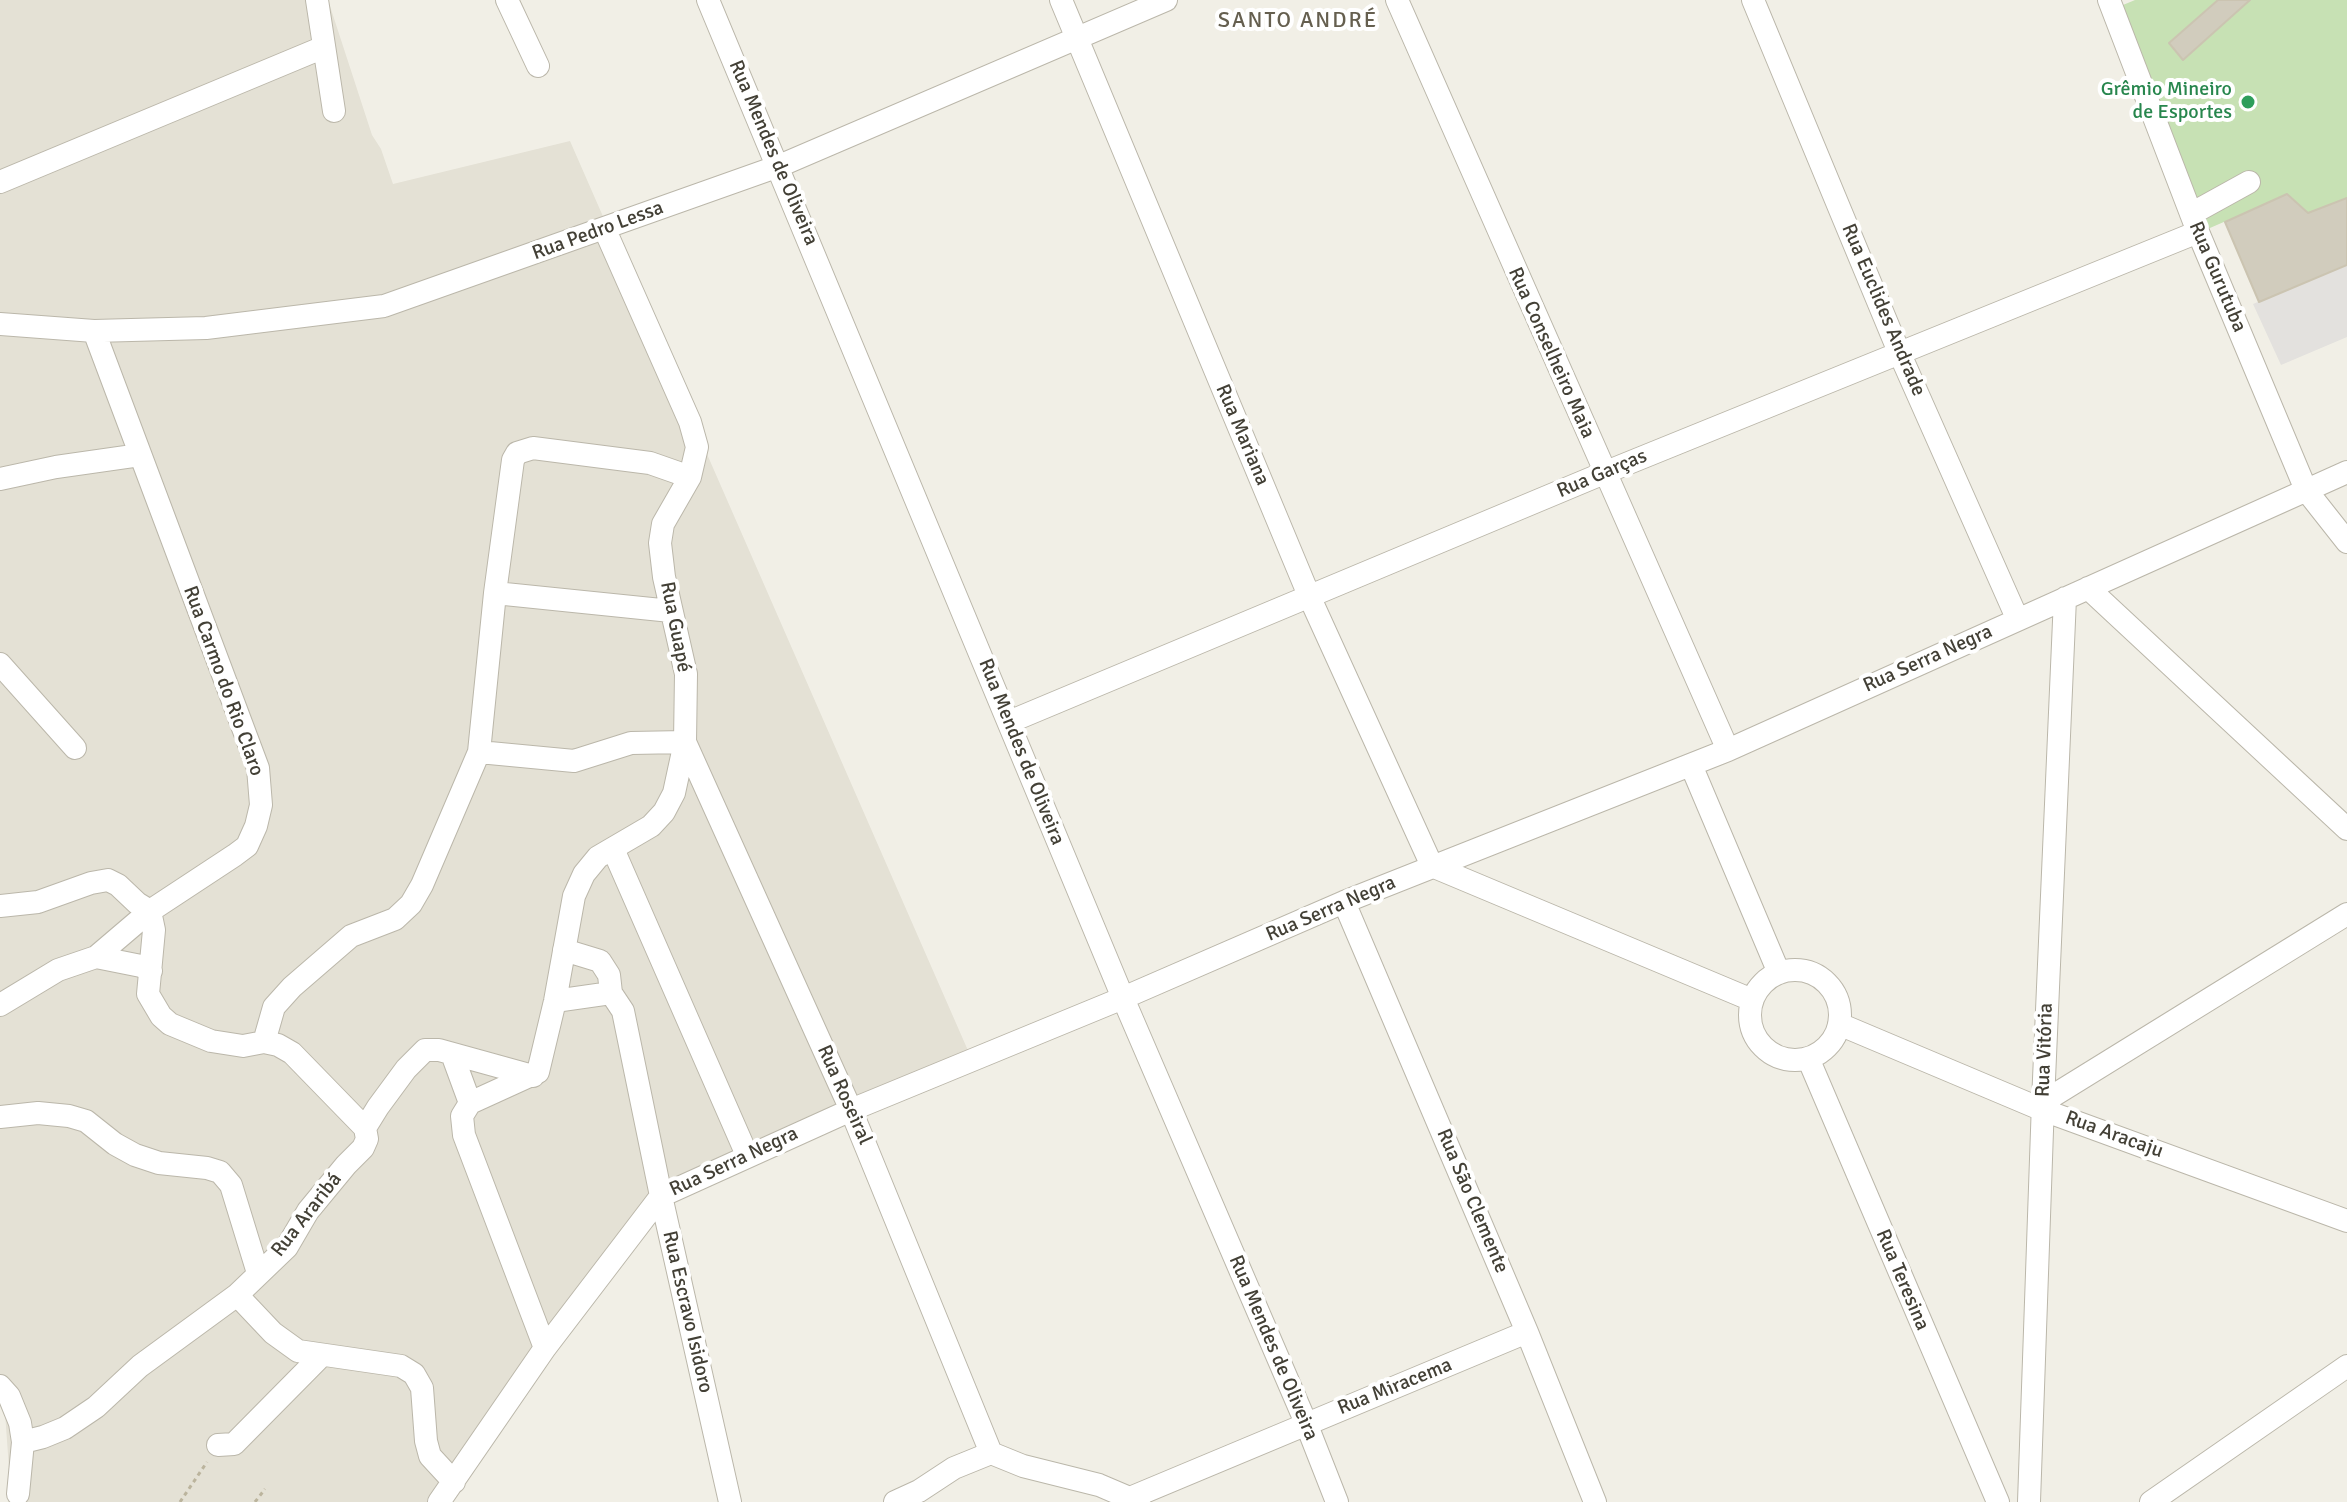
<!DOCTYPE html>
<html>
<head>
<meta charset="utf-8">
<style>
	body { margin:0 }
	canvas { display:block; background:#f1efe6 }
</style>
</head>
<body>
<canvas width="2347" height="1502"></canvas>
<script>
const ctx = document.querySelector('canvas').getContext('2d');
ctx.lineJoin = 'round';
function fill(path, color) { ctx.fillStyle = color; ctx.fill(path, 'evenodd'); }
const shape = rows => new Path2D(rows.map(r => 'M' + r).join(''));
function trace(path, color, width, dash) { ctx.strokeStyle = color; ctx.lineWidth = width; ctx.lineCap = dash ? 'butt' : 'round'; ctx.setLineDash(dash || []); ctx.stroke(path); }
function drawText(font, color, halo, rows, align = 'center') {
  ctx.font = font + ' Signika,sans-serif'; ctx.lineWidth = 8; ctx.setLineDash([]); ctx.textBaseline = 'middle'; ctx.strokeStyle = halo; ctx.fillStyle = color; for (const [text, x, y, turn = 0] of rows) {
    ctx.save(); ctx.translate(x, y); ctx.rotate((+turn || 0) * Math.PI / 180); ctx.textAlign = isNaN(turn) ? turn : align; if (halo) ctx.strokeText(text, 0, 0); ctx.fillText(text, 0, 0); ctx.restore();
  }
}
fill(shape([
	[0,0,328,0,372,135,381,149,393,184,570,141,973,1062,656,1191,440,1502,17,1502,11,1496,4,1399,0,1395]
]), '#e4e1d5');
fill(shape([
	[2135,0,2347,0,2347,198,2308,213,2286,195,2203,231,2111,10]
]), '#c7e1b4');
fill(shape([
	[2347,265,2347,337,2281,365,2253,304]
]), '#e3e1de');
const building = shape([
	[2218,0,2250,0,2183,60,2169,43,2218,0],
	[2287,194,2308,213,2347,198,2347,265,2259,302,2225,222,2287,194]
]);
fill(building, '#d1ccbd');
trace(building, '#cbc4b1', 2);
const minor = shape([
	[317,0,334,111],
	[507,0,538,66],
	[708,0,1123,998,1306,1423,1337,1502],
	[1061,0,1310,598,1432,866,1752,1000],
	[1397,0,1728,750],
	[1753,0,1899,352,2017,618],
	[2109,0,2198,232,2306,490,2347,542],
	[0,182,324,47],
	[2191,214,2249,182],
	[0,324,94,331,206,328,384,306,779,166,1166,0],
	[0,479,56,467,140,455],
	[2088,588,2347,829],
	[495,593,671,611],
	[0,664,75,748],
	[1009,722,1604,473,2198,232],
	[479,752,574,761,631,743,685,742,851,1110,991,1453],
	[1691,765,1779,973],
	[613,849,747,1155],
	[1344,902,1527,1332,1595,1502],
	[0,906,38,902,91,883,108,880,118,885,137,903,150,911,154,930,148,994,161,1016,170,1024,211,1041,243,1046,264,1042,278,1045,292,1053,365,1128],
	[564,950,600,961,609,975,611,993],
	[96,957,141,966,151,971],
	'1750 1015a45 45 0 1 1 90 0a45 45 0 1 1-90 0Z',
	[555,1001,611,993,623,1011,661,1196,730,1502],
	[0,1005,58,970,96,957,150,911,235,855,247,846,256,826,261,805,258,768,94,331],
	[1839,1024,2043,1110,2347,1221],
	[264,1042,274,1007,292,987,351,936,395,919,411,904,422,885,479,752,495,593,513,460,517,453,533,448,650,463,690,477],
	[452,1054,470,1103,462,1116,464,1135,545,1348],
	[1808,1058,1998,1502],
	[2043,1102,2347,914],
	[470,1103,538,1072,555,1001,574,896,584,874,598,857,651,826,664,812,674,793,685,742,686,674,664,577,660,543,663,524,690,477,697,447,690,422,605,230],
	[0,1117,38,1113,69,1116,86,1121,115,1144,135,1155,159,1163,207,1168,220,1172,231,1185,258,1273],
	[237,1295,273,1333,298,1351,401,1366,414,1374,422,1388,426,1441,430,1456,454,1482],
	[0,1386,9,1396,20,1423,23,1442,18,1494],
	[23,1442,43,1437,65,1428,96,1407,140,1366,237,1295,287,1247,308,1211,346,1165,363,1148,367,1139,365,1128,378,1107,406,1069,425,1050,439,1050,533,1076],
	[218,1445,234,1444,322,1355],
	[1130,1498,1527,1332],
	[439,1502,545,1348,661,1196,851,1110,1123,998,1344,902,1728,750,2347,472],
	[895,1502,919,1491,954,1468,991,1453,1023,1466,1099,1485,1139,1502],
	[2029,1502,2043,1102,2065,598],
	[2151,1502,2347,1366]
]);
trace(minor, '#bbb7aa', 24);
trace(shape([
	[180,1502,207,1462],
	[255,1502,265,1489]
]), '#bbb49d', 3, [4, 4]);
trace(minor, '#fff', 22);
for (const [x, y, r, color] of [
	[2248,102,8,"#2e9e5b"]
]) { const dot = new Path2D(); dot.arc(x, y, r, 0, 2 * Math.PI); ctx.fillStyle = color; ctx.fill(dot); trace(dot, '#fff', 3); }
drawText('20px', '#27864d', '#fff', [
	["Grêmio Mineiro",2232,90],
	["de Esportes",2232,113]
], 'right');
drawText('20px', '#434036', '#fff', [
	["Rua Mendes de Oliveira",773,153,67],
	["Rua Pedro Lessa",598,231,-20],
	["Rua Gurutuba",2217,277,67],
	["Rua Euclides Andrade",1883,310,67],
	["Rua Conselheiro Maia",1551,353,66],
	["Rua Mariana",1242,435,67],
	["Rua Garças",1602,474,-23],
	["Rua Guapé",675,627,79],
	["Rua Serra Negra",1928,659,-24],
	["Rua Carmo do Rio Claro",223,681,70],
	["Rua Mendes de Oliveira",1021,752,68],
	["Rua Serra Negra",1331,909,-23],
	["Rua Vitória",2045,1050,-88],
	["Rua Roseiral",844,1095,66],
	["Rua Aracaju",2114,1135,20],
	["Rua Serra Negra",734,1162,-25],
	["Rua São Clemente",1472,1201,67],
	["Rua Araribá",307,1215,-52],
	["Rua Teresina",1902,1280,67],
	["Rua Escravo Isidoro",687,1312,77],
	["Rua Mendes de Oliveira",1273,1348,67],
	["Rua Miracema",1395,1387,-22]
]);
ctx.letterSpacing = '2px';
drawText('22px', '#655f4f', '#fff', [
	["SANTO ANDRÉ",1298,21]
]);
ctx.letterSpacing = '0px';
</script>
</body>
</html>
